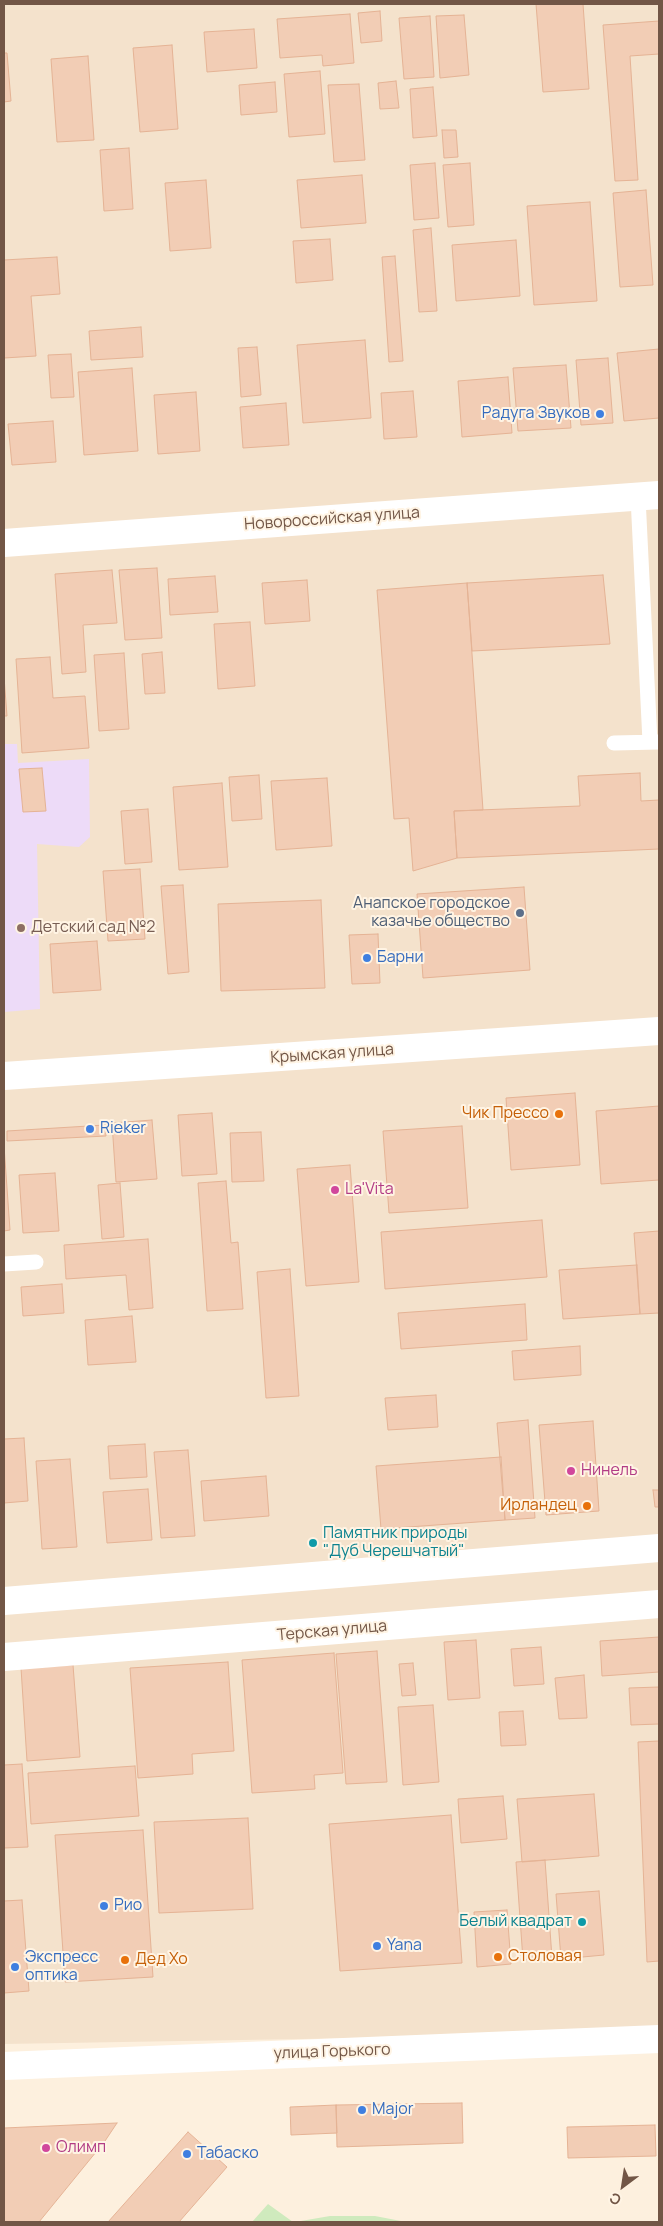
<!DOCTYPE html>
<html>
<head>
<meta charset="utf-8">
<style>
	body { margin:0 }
	#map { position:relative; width:663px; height:2226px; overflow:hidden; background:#fdf0de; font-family:Manrope,sans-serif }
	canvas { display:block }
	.frame { position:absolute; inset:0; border:5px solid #725646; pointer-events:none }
	.north { position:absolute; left:598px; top:2161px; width:50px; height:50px; -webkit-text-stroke:4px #fff4e4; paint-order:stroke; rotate:211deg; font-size:14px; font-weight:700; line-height:20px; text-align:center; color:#725646 }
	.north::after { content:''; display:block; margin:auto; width:18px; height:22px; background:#725646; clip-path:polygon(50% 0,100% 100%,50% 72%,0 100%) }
</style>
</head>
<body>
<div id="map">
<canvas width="663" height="2226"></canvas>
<div class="frame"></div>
<div class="north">С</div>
</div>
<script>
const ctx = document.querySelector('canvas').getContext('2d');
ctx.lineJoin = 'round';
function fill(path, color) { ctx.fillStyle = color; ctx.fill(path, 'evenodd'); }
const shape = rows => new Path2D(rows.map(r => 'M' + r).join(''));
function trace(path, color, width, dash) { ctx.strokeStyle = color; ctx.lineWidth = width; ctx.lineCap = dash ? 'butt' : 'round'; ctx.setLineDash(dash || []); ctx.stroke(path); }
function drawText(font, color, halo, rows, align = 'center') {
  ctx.font = font + ' Manrope,sans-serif'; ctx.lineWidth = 4; ctx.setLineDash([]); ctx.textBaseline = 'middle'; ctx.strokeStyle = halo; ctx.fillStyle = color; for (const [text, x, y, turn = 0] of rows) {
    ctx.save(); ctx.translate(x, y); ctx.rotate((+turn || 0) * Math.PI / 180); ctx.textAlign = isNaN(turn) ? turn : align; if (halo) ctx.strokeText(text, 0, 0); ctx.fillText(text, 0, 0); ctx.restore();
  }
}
fill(shape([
	[4,4,659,4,659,2033,4,2044]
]), '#f4e2cc');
fill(shape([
	[4,744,17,744,18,763,89,759,90,837,79,847,37,844,40,1009,4,1012]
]), '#eddbf8');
fill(shape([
	[268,2204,293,2222,252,2222],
	[330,2216,375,2216,406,2222,295,2222]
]), '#cfeabd');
const building = shape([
	[536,4,583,4,589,89,543,92,536,4],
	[380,11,382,41,361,43,358,13,380,11],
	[350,14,354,63,323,66,322,55,280,58,277,19,350,14],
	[464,15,469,75,440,78,436,16,464,15],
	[430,16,434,77,404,79,399,18,430,16],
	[659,21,659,54,630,56,638,180,615,181,603,25,659,21],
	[254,29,257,68,207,72,204,32,254,29],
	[172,45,178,129,140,132,133,48,172,45],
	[4,53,7,53,11,101,4,102,4,53],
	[88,56,94,140,57,142,51,59,88,56],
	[320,71,325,134,289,137,284,74,320,71],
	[396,81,399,108,380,109,378,83,396,81],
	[275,82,277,112,241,115,239,85,275,82],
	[359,84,365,160,334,162,328,85,359,84],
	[433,87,437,136,413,138,410,89,433,87],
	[442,130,456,130,458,157,444,158,442,130],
	[129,148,133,209,104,211,100,150,129,148],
	[435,163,439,218,414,220,410,165,435,163],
	[470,163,474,225,448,227,443,165,470,163],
	[362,175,366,223,301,228,297,180,362,175],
	[206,180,211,248,170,251,165,183,206,180],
	[646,190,653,285,620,287,613,193,646,190],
	[590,202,597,301,534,305,527,206,590,202],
	[431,228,437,311,419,312,413,230,431,228],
	[330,239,333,280,296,283,293,241,330,239],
	[516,240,520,296,456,301,452,245,516,240],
	[395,256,403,361,389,362,382,257,395,256],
	[57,257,60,294,31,296,36,356,4,358,4,260,57,257],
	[141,327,143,357,91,360,89,331,141,327],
	[365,340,371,418,303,423,297,345,365,340],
	[257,347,261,395,241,397,238,348,257,347],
	[659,349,659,418,624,421,617,353,659,349],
	[71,354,74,397,51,398,48,355,71,354],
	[608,358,613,423,581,425,576,360,608,358],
	[566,365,571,428,518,431,513,368,566,365],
	[132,368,138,451,84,455,78,372,132,368],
	[508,377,512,433,462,437,458,381,508,377],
	[413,391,417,437,384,439,381,393,413,391],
	[196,392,200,451,158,454,154,395,196,392],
	[286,403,289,445,243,448,240,407,286,403],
	[53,421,56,462,12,465,8,424,53,421],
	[157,568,162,638,125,640,119,570,157,568],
	[112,570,117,623,83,625,86,672,62,674,55,574,112,570],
	[603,575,610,644,472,651,467,583,603,575],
	[215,576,218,612,170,615,168,579,215,576],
	[307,580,310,621,265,624,262,583,307,580],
	[467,583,483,810,454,811,457,858,413,871,409,818,394,819,377,590,467,583],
	[250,622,255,686,218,689,214,624,250,622],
	[162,652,165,693,145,694,142,654,162,652],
	[124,653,129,729,99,731,94,655,124,653],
	[50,657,53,698,85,696,89,748,22,753,16,659,50,657],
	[4,677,7,716,4,716,4,677],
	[42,768,46,811,23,812,19,769,42,768],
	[640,773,641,801,659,800,659,849,457,858,454,811,580,806,578,776,640,773],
	[259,775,262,819,232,821,229,777,259,775],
	[327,778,332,846,276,850,271,781,327,778],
	[222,783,228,867,179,870,173,787,222,783],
	[148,809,152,862,125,864,121,811,148,809],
	[140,869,145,939,108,941,103,871,140,869],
	[183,885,189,972,168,974,161,886,183,885],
	[524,887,530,970,423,978,417,894,524,887],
	[321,900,325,988,221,991,218,904,321,900],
	[378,934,380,983,352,984,349,935,378,934],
	[97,941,101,990,53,993,50,944,97,941],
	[575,1093,580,1165,511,1170,506,1098,575,1093],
	[659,1106,659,1180,601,1184,596,1111,659,1106],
	[212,1113,217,1174,182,1176,178,1115,212,1113],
	[152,1120,157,1179,116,1182,112,1123,152,1120],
	[105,1125,106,1136,7,1141,7,1131,105,1125],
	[462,1126,468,1208,389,1213,383,1131,462,1126],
	[261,1132,264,1181,232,1182,230,1133,261,1132],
	[4,1146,10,1230,4,1231,4,1146],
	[350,1165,359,1282,306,1286,297,1169,350,1165],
	[55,1173,59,1231,23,1233,19,1175,55,1173],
	[226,1181,231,1243,238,1242,243,1309,207,1311,198,1183,226,1181],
	[120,1183,124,1237,102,1239,98,1185,120,1183],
	[542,1220,547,1277,385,1289,381,1232,542,1220],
	[659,1231,659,1313,640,1314,634,1233,659,1231],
	[148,1239,153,1308,129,1310,126,1275,66,1279,64,1245,148,1239],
	[637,1265,640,1314,563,1319,559,1270,637,1265],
	[290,1269,299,1396,266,1398,257,1272,290,1269],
	[62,1284,64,1313,23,1316,21,1287,62,1284],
	[525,1304,527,1340,401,1349,398,1313,525,1304],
	[132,1316,136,1362,88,1365,85,1320,132,1316],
	[580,1346,581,1375,514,1380,512,1351,580,1346],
	[436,1395,438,1427,388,1430,385,1398,436,1395],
	[528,1420,535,1518,505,1520,497,1423,528,1420],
	[593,1421,599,1511,546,1515,539,1425,593,1421],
	[24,1438,28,1501,4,1503,4,1439,24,1438],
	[145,1444,147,1477,110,1479,108,1446,145,1444],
	[188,1450,195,1536,161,1538,154,1452,188,1450],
	[501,1457,505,1520,381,1529,376,1466,501,1457],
	[70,1459,77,1547,42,1549,36,1461,70,1459],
	[266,1476,269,1516,204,1521,201,1481,266,1476],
	[148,1489,152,1540,107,1543,103,1492,148,1489],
	[653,1490,659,1490,659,1507,655,1507,653,1490],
	[659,1637,659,1672,602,1676,600,1641,659,1637],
	[476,1640,480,1698,448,1700,444,1642,476,1640],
	[541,1647,544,1684,514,1686,511,1649,541,1647],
	[377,1651,387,1782,346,1784,336,1654,377,1651],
	[334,1653,343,1773,314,1775,315,1789,252,1793,242,1660,334,1653],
	[228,1662,234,1751,192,1754,193,1774,138,1778,130,1668,228,1662],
	[413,1663,416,1695,402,1696,399,1664,413,1663],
	[73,1665,80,1757,27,1761,21,1668,73,1665],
	[584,1675,587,1718,559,1719,555,1678,584,1675],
	[659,1687,659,1724,631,1725,629,1688,659,1687],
	[433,1705,439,1782,403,1785,398,1707,433,1705],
	[523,1711,526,1745,501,1746,499,1712,523,1711],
	[659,1741,659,1961,647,1962,638,1742,659,1741],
	[22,1764,28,1847,4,1848,4,1765,22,1764],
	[135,1766,139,1816,31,1824,28,1773,135,1766],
	[594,1794,599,1856,522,1862,517,1799,594,1794],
	[503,1796,507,1839,461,1843,458,1799,503,1796],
	[451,1815,462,1963,340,1971,329,1824,451,1815],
	[248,1818,253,1909,159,1913,154,1822,248,1818],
	[143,1830,153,1977,65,1982,55,1835,143,1830],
	[545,1860,552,1958,523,1960,516,1862,545,1860],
	[599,1891,604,1955,561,1959,556,1894,599,1891],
	[22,1900,29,1991,4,1993,4,1901,22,1900],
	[507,1910,511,1964,477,1967,474,1912,507,1910],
	[462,2103,463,2143,337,2147,336,2105,462,2103],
	[336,2105,337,2133,291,2135,290,2107,336,2105],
	[117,2123,105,2141,39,2222,4,2222,4,2128,117,2123],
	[655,2125,656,2156,568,2158,567,2127,655,2125],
	[188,2132,227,2167,179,2222,108,2222,188,2132]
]);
fill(building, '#f2cdb5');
trace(building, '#e5b395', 1);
trace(shape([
	[638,497,650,742],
	[614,743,659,742],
	[4,1264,36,1262]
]), '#fff', 15);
trace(shape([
	[4,543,659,495],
	[4,1601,659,1548],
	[4,1657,659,1604],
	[4,2066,659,2039]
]), '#fff', 28);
trace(shape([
	[4,1076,659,1031]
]), '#fff', 28);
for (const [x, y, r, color] of [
	[600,414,5,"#3f7fe0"],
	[520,913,5,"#5c6f8a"],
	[21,928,5,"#8d6e63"],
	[367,958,5,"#3f7fe0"],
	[559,1114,5,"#e8710a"],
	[90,1129,5,"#3f7fe0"],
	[335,1190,5,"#d1479c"],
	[571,1471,5,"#d1479c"],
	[587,1506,5,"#e8710a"],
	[313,1543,5,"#0f9aa8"],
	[104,1906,5,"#3f7fe0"],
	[582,1922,5,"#0f9aa8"],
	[377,1946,5,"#3f7fe0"],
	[498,1957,5,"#e8710a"],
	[125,1960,5,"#e8710a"],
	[15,1967,5,"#3f7fe0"],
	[362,2110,5,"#3f7fe0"],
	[46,2148,5,"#d1479c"],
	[187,2154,5,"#3f7fe0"]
]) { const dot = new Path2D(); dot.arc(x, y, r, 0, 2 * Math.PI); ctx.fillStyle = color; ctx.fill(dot); trace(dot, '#fff4e4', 2); }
drawText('16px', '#366cbe', '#fff4e4', [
	["Радуга Звуков",590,414,"right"],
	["Барни",377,958],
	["Rieker",100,1129],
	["Рио",114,1906],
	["Yana",387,1946],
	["Экспресс",25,1958],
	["оптика",25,1976],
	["Major",372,2110],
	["Табаско",197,2154]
], 'left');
drawText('16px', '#725646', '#fff4e4', [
	["Новороссийская улица",332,519,-4],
	["Крымская улица",332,1054,-4],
	["Терская улица",332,1631,-5],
	["улица Горького",332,2052,-2]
]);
drawText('16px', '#4e5e75', '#fff4e4', [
	["Анапское городское",510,904],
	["казачье общество",510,922]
], 'right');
drawText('16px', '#785e54', '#fff4e4', [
	["Детский сад №2",31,928]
], 'left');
drawText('16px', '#c56008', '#fff4e4', [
	["Чик Прессо",549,1114],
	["Ирландец",577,1506],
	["Столовая",508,1957,"left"],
	["Дед Хо",135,1960,"left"]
], 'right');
drawText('16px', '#b23c85', '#fff4e4', [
	["La'Vita",345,1190],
	["Нинель",581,1471],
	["Олимп",56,2148]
], 'left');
drawText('16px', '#0d838f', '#fff4e4', [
	["Памятник природы",323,1534],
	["\"Дуб Черешчатый\"",323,1552],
	["Белый квадрат",572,1922,"right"]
], 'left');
</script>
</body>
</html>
